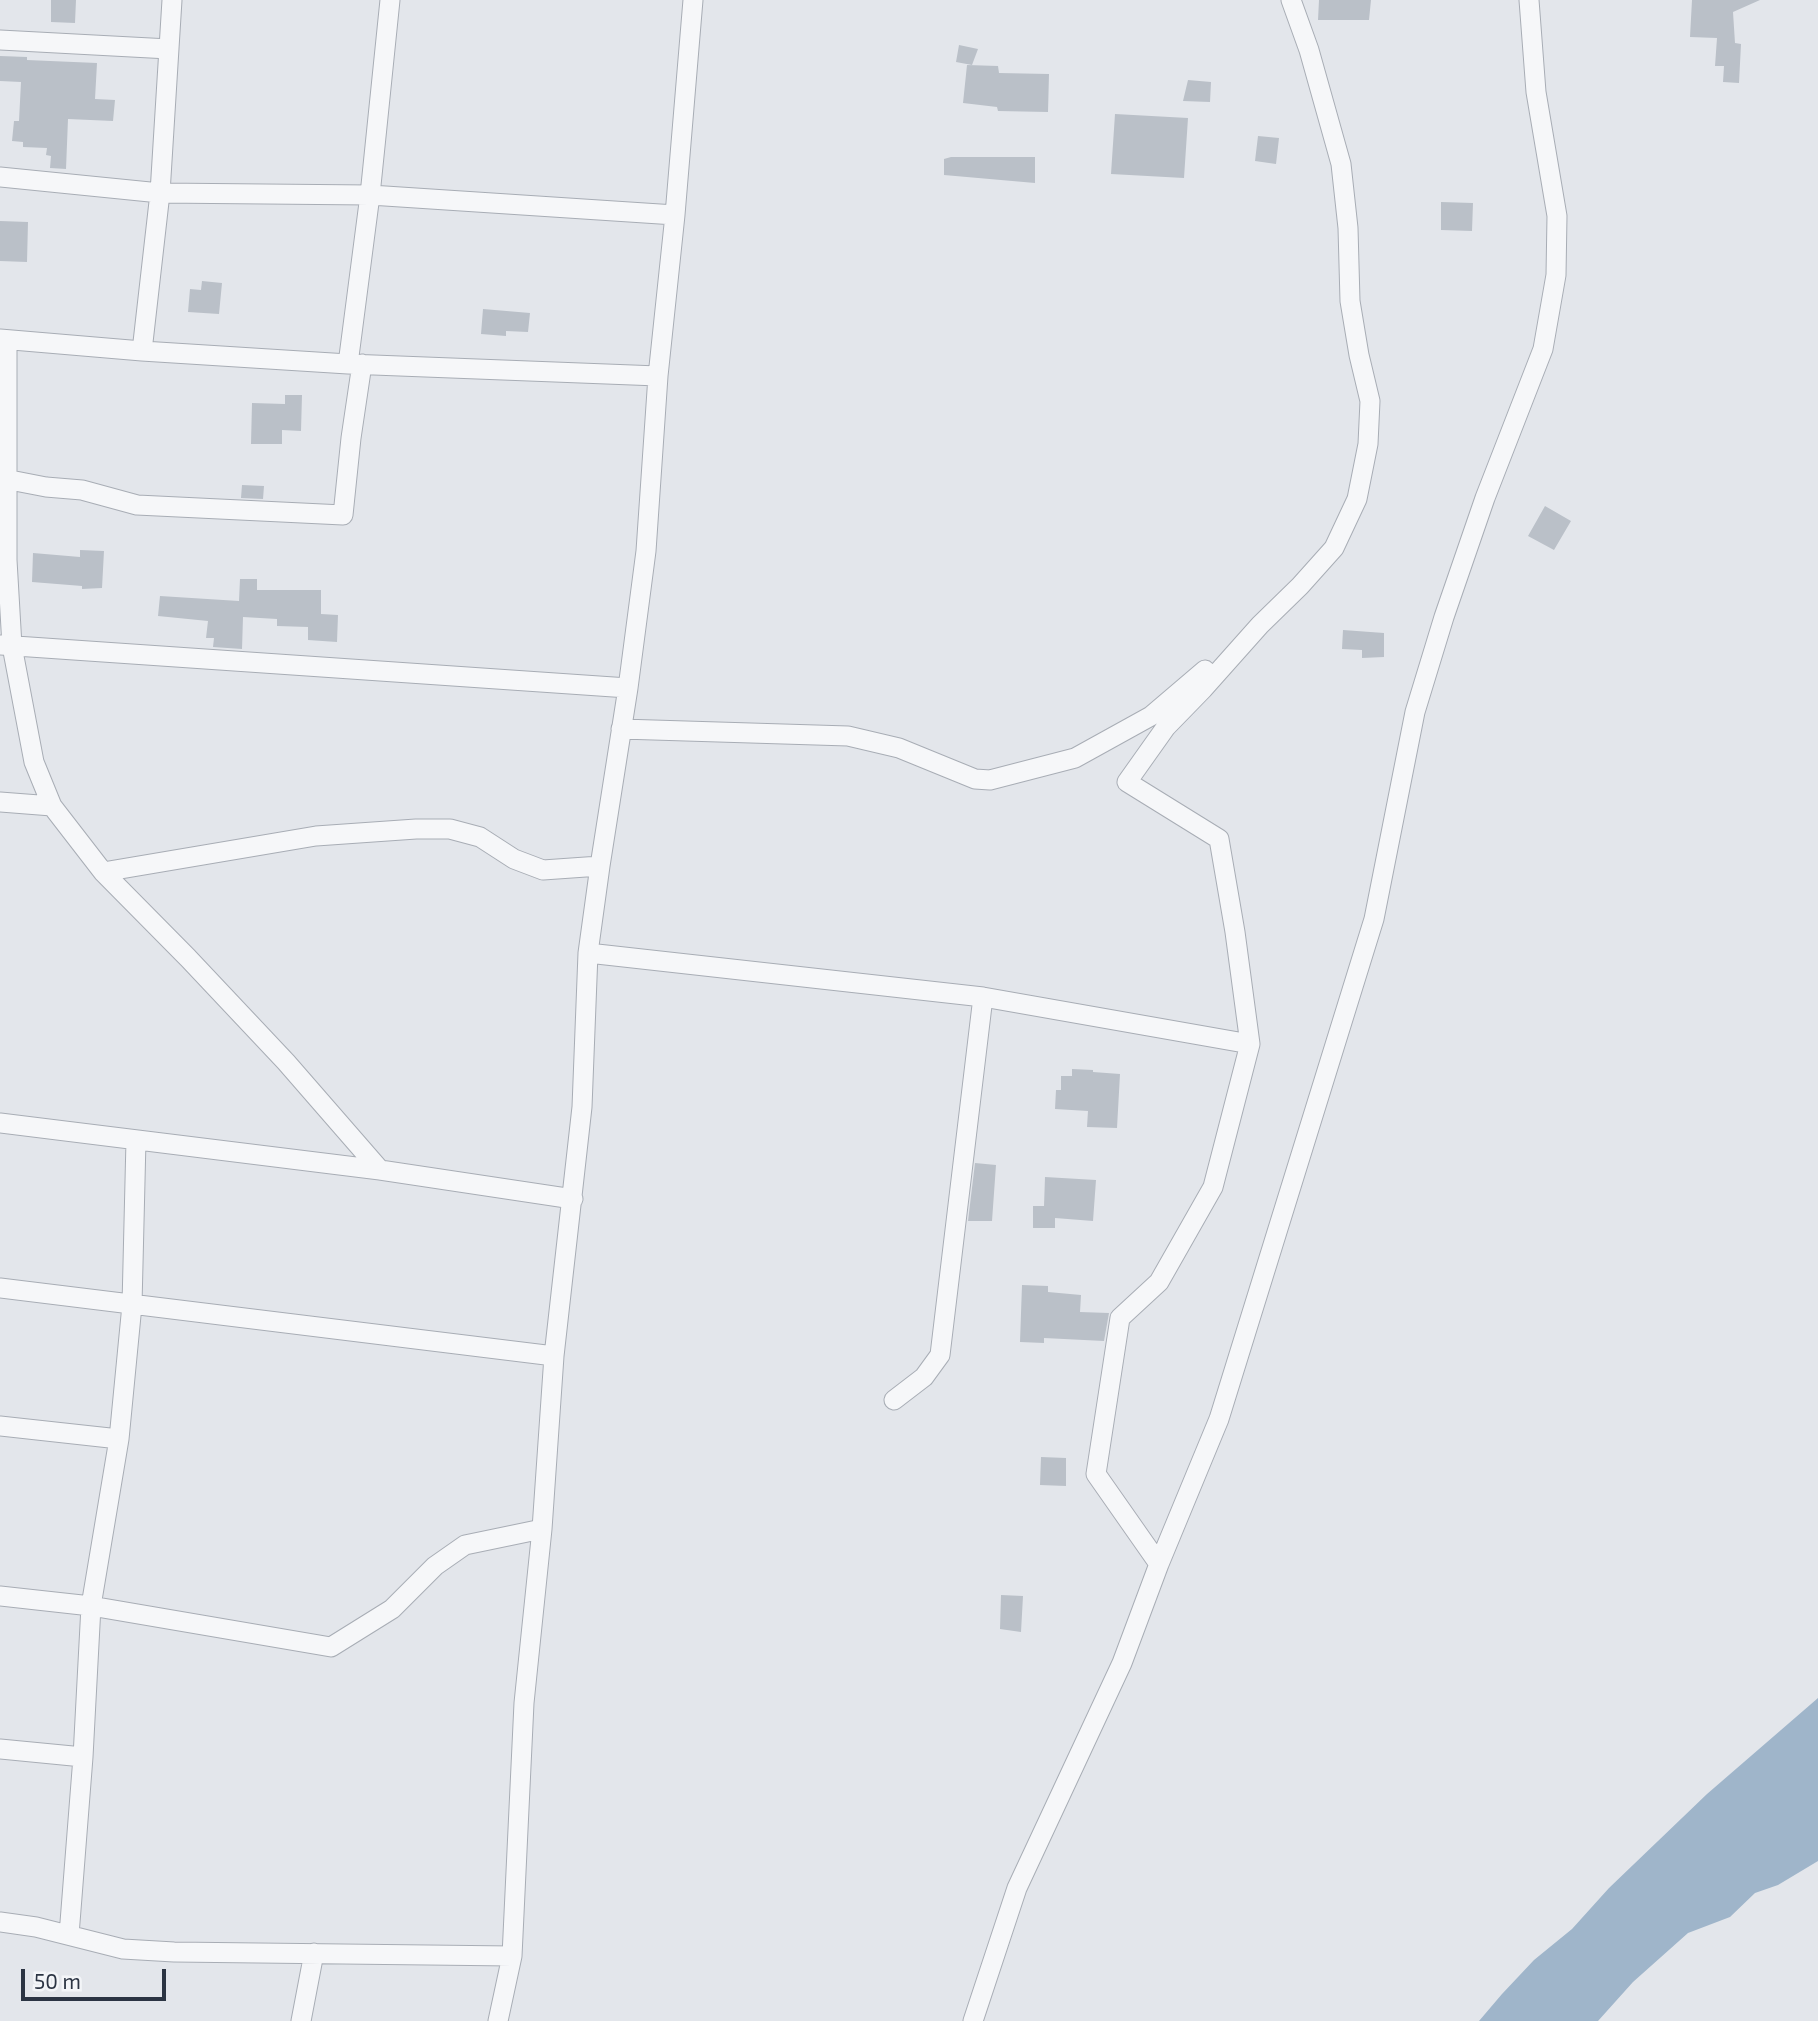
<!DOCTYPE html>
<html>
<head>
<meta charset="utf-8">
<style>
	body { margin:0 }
	#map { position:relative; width:1818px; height:2021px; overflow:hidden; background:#e3e6eb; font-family:"Exo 2",sans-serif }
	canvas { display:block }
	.scale { position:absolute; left:21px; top:1969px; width:145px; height:32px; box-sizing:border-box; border:4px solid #2b3443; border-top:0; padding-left:9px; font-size:21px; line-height:24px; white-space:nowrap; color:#2b3443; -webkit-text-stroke:5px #f3f5f8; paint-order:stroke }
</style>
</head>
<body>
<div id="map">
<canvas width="1818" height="2021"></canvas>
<div class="scale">50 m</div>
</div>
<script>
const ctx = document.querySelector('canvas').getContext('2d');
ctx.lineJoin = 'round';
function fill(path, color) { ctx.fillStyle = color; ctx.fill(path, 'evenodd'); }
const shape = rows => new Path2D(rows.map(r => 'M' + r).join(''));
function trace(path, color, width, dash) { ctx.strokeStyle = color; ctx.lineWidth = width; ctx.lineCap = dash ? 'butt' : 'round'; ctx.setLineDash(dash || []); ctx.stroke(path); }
fill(shape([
	[1818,1698,1818,1861,1778,1885,1755,1893,1730,1917,1688,1933,1633,1982,1598,2021,1479,2021,1502,1994,1534,1960,1572,1929,1609,1888,1707,1794]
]), '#9fb5ca');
fill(shape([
	[51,0,76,0,75,23,51,22],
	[1319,0,1371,0,1369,20,1318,20],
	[1692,0,1760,0,1733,12,1735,43,1741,44,1739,83,1723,82,1724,66,1715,66,1717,38,1690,37],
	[959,45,978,49,972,65,956,62],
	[0,56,27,57,27,60,97,63,95,99,115,100,113,121,68,119,66,169,50,168,51,156,46,155,47,148,23,147,23,142,12,141,14,121,19,121,21,82,0,81],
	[967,65,998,66,999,73,1049,74,1048,112,998,111,997,107,963,103],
	[1188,80,1211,82,1210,102,1183,101],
	[1115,114,1188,118,1184,178,1111,174],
	[1258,136,1279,138,1276,164,1255,161],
	[951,157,1035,157,1035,183,944,175,944,159],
	[1441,202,1473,203,1472,231,1441,230],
	[0,221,28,222,27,262,0,261],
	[202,281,222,283,219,314,188,312,190,289,201,290],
	[483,309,530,313,528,332,506,331,506,336,481,334],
	[285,395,302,395,301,431,282,430,282,444,251,444,252,403,285,404],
	[242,485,264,486,263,499,241,498],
	[1545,506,1571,521,1554,550,1528,536],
	[80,550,104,551,102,588,82,589,82,586,32,582,33,553,80,557],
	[240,579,257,579,257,590,321,590,321,614,338,615,337,642,308,640,308,627,277,626,277,619,243,617,242,649,213,647,214,638,206,638,208,621,158,616,160,596,239,601],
	[1343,630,1384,633,1384,657,1362,658,1362,650,1342,649],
	[1072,1069,1093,1070,1093,1072,1120,1074,1117,1128,1087,1127,1088,1111,1055,1109,1056,1090,1061,1090,1061,1076,1072,1076],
	[975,1163,996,1165,992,1221,968,1221],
	[1045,1177,1096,1180,1093,1221,1055,1218,1055,1228,1033,1228,1033,1206,1044,1206],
	[1022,1285,1048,1286,1048,1292,1081,1295,1080,1312,1109,1313,1104,1341,1044,1338,1044,1343,1020,1342],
	[1041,1457,1066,1458,1066,1486,1040,1485],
	[1001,1595,1023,1596,1021,1632,1000,1629]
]), '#bac0c8');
const minor = shape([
	[0,40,169,49],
	[0,177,160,193,370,195,675,215],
	[0,339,142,351,348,364,658,376],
	[7,340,7,560,12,646,34,762,52,806,103,872,188,958,286,1062,380,1170],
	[142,351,160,193,172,0],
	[348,364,370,195,390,0],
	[0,478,46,487,82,490,137,505,343,515,351,438,362,364],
	[1,645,628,688],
	[621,729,848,736,899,748,975,779,990,780,1075,758,1151,716,1205,670],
	[0,802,52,806],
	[103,872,316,836,416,829,450,829,480,837,514,859,543,870,600,866],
	[588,953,983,997,1250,1044],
	[0,1123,380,1170,573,1199],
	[0,1288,554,1356],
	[894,1400,924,1377,940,1355,983,997],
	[0,1426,119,1439],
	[1159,1564,1096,1474,1120,1318,1159,1282,1213,1187,1250,1044,1235,932,1219,839,1127,782,1166,727,1203,689,1260,625,1300,586,1334,548,1357,499,1368,444,1370,401,1359,355,1350,301,1348,228,1341,164,1309,50,1291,0],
	[0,1596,91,1606,331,1647,392,1609,435,1566,465,1545,542,1529],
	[0,1749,83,1757],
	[0,1922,36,1927,123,1949,174,1952,512,1956],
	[69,1935,83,1757,91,1606,119,1439,132,1305,136,1140],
	[301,2021,314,1953],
	[498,2021,512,1956,524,1703,542,1529,554,1356,582,1107,588,953,600,866,628,688,646,551,658,376,675,215,693,0],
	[973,2021,1017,1888,1122,1663,1159,1564,1219,1419,1374,919,1415,712,1444,617,1485,498,1543,349,1556,275,1557,216,1536,92,1529,0]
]);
trace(minor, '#a8adb5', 21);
trace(minor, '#f6f7f9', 19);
</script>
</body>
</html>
